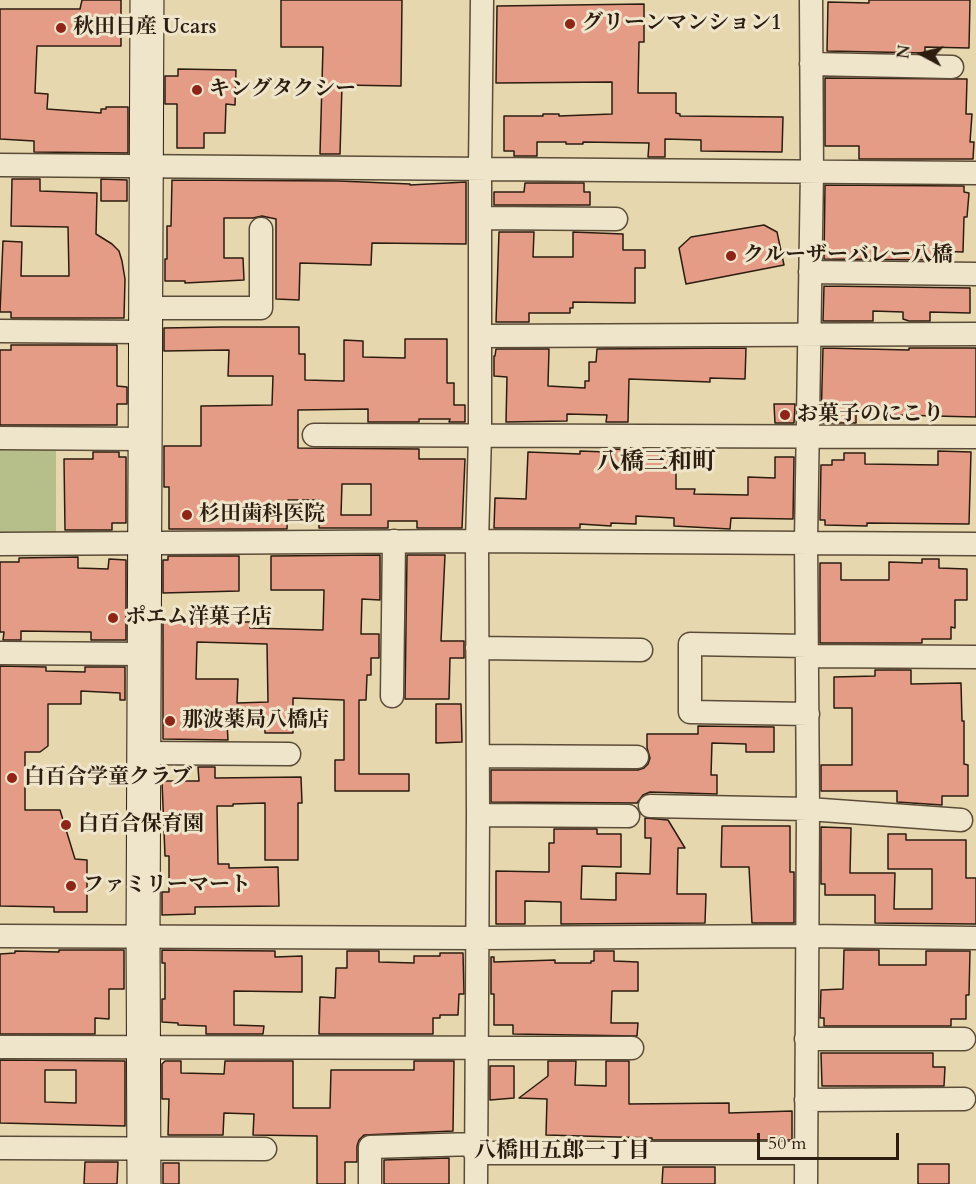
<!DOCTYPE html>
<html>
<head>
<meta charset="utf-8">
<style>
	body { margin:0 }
	#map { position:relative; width:976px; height:1184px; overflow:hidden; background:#e7d7af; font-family:Cardo,serif }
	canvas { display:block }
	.north { position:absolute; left:892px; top:24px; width:60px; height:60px; -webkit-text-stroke:4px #efe5cb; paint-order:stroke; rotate:277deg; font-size:16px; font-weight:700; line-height:24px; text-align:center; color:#2c1d10 }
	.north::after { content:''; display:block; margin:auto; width:21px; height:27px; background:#2c1d10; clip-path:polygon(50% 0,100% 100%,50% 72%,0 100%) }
	.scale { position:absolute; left:757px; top:1133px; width:142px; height:27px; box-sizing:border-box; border:3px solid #2c1d10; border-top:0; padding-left:8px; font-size:18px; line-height:21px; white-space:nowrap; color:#2c1d10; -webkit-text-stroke:4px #efe5cb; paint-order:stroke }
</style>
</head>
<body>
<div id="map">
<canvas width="976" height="1184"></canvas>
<div class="north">N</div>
<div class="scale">50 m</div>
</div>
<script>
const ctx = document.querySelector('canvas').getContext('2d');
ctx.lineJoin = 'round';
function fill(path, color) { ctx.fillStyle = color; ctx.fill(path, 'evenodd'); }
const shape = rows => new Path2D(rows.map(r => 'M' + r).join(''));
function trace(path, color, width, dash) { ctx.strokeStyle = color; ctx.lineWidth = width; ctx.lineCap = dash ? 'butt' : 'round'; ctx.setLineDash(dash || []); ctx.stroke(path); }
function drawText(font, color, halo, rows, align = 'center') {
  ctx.font = font + ' Cardo,"Noto Serif JP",serif'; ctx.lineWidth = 6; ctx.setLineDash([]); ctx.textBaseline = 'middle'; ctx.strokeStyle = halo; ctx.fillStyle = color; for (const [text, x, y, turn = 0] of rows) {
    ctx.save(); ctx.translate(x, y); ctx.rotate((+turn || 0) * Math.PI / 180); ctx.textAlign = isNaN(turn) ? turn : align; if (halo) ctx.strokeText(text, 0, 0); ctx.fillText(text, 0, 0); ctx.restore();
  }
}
fill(shape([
	[0,444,56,444,56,533,0,533]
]), '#b6be8a');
const building = shape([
	[82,0,121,0,121,46,37,46,35,93,48,94,47,109,101,113,101,109,106,109,106,107,128,107,128,153,34,152,34,141,0,139,0,9,80,9,82,0],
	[281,0,402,0,401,86,342,85,340,154,320,154,323,47,281,47,281,0],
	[869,0,970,0,969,48,925,47,925,53,827,51,828,2,869,3,869,0],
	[644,4,644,42,639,42,638,93,676,93,676,113,680,114,680,116,783,117,782,152,701,151,701,140,665,139,665,157,648,157,649,143,583,142,583,144,566,144,566,142,537,142,537,156,514,156,514,151,504,151,504,116,543,116,543,114,559,114,559,116,612,114,612,82,496,83,497,6,644,4],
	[178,69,236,70,235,105,226,104,225,133,204,133,204,148,177,148,177,104,165,104,165,76,178,76,178,69],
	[825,78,967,79,966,114,972,114,970,142,974,142,973,159,859,159,859,146,825,146,825,78],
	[12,179,40,179,40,191,97,193,96,234,112,244,119,251,122,261,125,279,124,318,11,318,11,312,0,312,3,241,22,242,21,276,69,276,68,227,11,226,12,179],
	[101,179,127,180,127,201,101,201,101,179],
	[172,180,339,181,410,184,410,185,466,182,466,244,372,243,371,265,300,263,299,300,276,299,276,219,262,216,253,218,224,218,224,258,243,258,244,280,185,283,185,281,165,281,165,259,167,259,167,226,171,226,172,180],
	[525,183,584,183,584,192,590,192,590,205,494,205,494,192,524,192,525,183],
	[825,185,964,186,964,192,969,193,967,217,964,217,963,252,936,251,936,260,824,259,825,185],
	[764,225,777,232,784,265,686,284,679,248,691,237,764,225],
	[499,232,534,232,533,257,573,257,573,232,623,234,623,250,645,250,645,268,635,268,635,303,573,302,573,308,570,308,570,313,529,313,529,322,496,322,499,232],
	[824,286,970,288,970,313,930,312,930,321,909,321,903,319,903,312,873,311,873,321,823,321,824,286],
	[222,327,299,327,299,354,305,354,305,380,344,381,344,340,363,341,363,357,405,358,405,339,447,339,447,383,454,383,454,405,465,405,465,422,449,422,450,419,419,419,419,422,368,422,368,409,298,410,298,448,419,449,419,459,465,459,462,528,417,528,417,521,388,521,388,528,319,528,319,500,288,500,287,529,169,529,169,487,164,487,164,446,201,446,201,406,272,405,273,376,228,376,229,350,164,351,164,328,222,327],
	[342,484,371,484,371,515,341,515,342,484],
	[11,345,117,345,117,386,127,387,127,404,117,404,117,425,0,425,0,350,11,350,11,345],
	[746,348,745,379,710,378,710,382,629,379,628,422,606,422,607,415,567,414,567,421,506,422,507,377,494,376,494,356,495,356,496,349,549,349,548,386,585,388,585,381,589,381,589,362,596,362,597,349,746,348],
	[823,348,909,350,909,348,976,348,976,417,856,414,856,423,821,423,823,348],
	[774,404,795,404,794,423,775,423,774,404],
	[606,449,676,450,676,489,695,489,694,494,748,495,748,477,775,478,775,457,794,457,793,519,731,518,730,529,674,526,674,518,636,516,636,524,611,523,611,526,580,524,580,528,494,528,495,498,526,499,528,452,580,454,580,451,606,452,606,449],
	[938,451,971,452,969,524,867,523,867,526,825,525,825,520,820,520,821,465,832,465,832,460,844,460,844,453,865,453,865,464,938,465,938,451],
	[93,452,119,452,119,457,126,457,126,523,112,523,112,530,65,530,64,459,93,459,93,452],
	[380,555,380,600,362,599,361,634,379,634,379,658,371,658,371,675,367,675,366,700,359,700,359,774,409,774,409,791,335,791,335,760,344,760,344,700,293,698,293,733,265,733,265,723,227,723,228,740,163,739,163,622,250,622,250,628,323,630,324,590,271,590,271,556,380,555],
	[197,642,267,644,268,702,237,703,238,679,196,679,197,642],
	[407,555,445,555,441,641,464,641,464,658,450,658,449,699,405,699,407,555],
	[168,556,239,556,239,591,163,593,163,560,168,560,168,556],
	[78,557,78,568,108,569,109,559,126,560,126,640,91,640,91,632,21,631,21,640,3,640,4,632,0,632,0,562,19,562,19,558,78,557],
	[922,559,939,559,939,568,967,569,967,600,955,600,955,628,951,627,951,639,922,639,922,643,820,643,820,563,841,563,841,580,889,580,889,562,922,563,922,559],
	[0,666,46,667,46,671,85,672,85,667,125,667,125,700,120,700,120,693,81,691,81,704,48,704,48,746,40,752,25,752,25,810,60,810,75,859,87,860,87,912,54,912,54,907,0,906,0,666],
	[875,670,911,670,911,684,961,683,962,721,964,721,964,764,968,765,968,796,942,796,942,805,897,802,897,791,821,791,821,765,852,765,852,708,834,708,834,677,875,676,875,670],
	[436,704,461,704,462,742,436,743,436,704],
	[698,726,774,727,774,752,746,752,746,744,712,743,711,775,717,775,717,794,650,792,643,795,637,803,491,802,491,770,638,770,644,768,648,764,650,758,647,748,647,734,698,734,698,726],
	[198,767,215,767,215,778,301,777,302,803,298,803,298,860,265,860,265,803,233,804,233,806,217,806,218,864,229,864,229,868,278,867,279,906,195,907,195,914,162,915,162,892,169,892,169,856,165,856,162,781,199,781,198,767],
	[645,818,668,820,685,848,678,848,677,894,706,894,705,923,561,924,561,902,525,901,525,924,496,924,496,871,549,872,549,843,554,843,554,829,597,829,597,834,621,834,621,867,582,866,581,899,616,900,616,873,650,874,651,838,645,838,645,818],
	[722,826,790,826,790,872,794,872,794,923,752,923,749,867,721,867,722,826],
	[821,827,851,828,850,873,895,873,894,909,932,909,932,869,888,869,888,834,906,834,906,840,966,840,966,878,976,878,976,924,875,923,875,895,825,895,825,884,821,884,821,827],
	[59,950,124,950,124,989,109,989,109,1019,95,1018,95,1034,0,1034,0,954,15,953,15,951,59,952,59,950],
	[162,950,275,951,275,957,302,956,302,992,234,991,234,1025,264,1026,263,1034,206,1034,206,1026,178,1025,178,1023,162,1022,162,999,165,999,165,963,162,963,162,950],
	[844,950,879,950,879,965,926,965,926,951,970,951,969,995,966,995,966,1019,951,1019,951,1026,824,1026,824,1018,820,1018,821,990,843,989,844,950],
	[347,951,379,951,379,962,414,963,414,956,440,956,440,953,463,953,464,994,459,994,458,1015,440,1015,440,1018,433,1018,433,1034,319,1034,320,997,335,998,336,968,347,968,347,951],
	[594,951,614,951,614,961,638,962,638,991,612,991,611,1023,638,1023,637,1036,513,1034,513,1025,494,1025,494,994,491,994,491,957,494,957,494,962,555,960,555,963,591,963,591,961,594,961,594,951],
	[821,1053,933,1053,933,1067,945,1067,944,1086,822,1086,821,1053],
	[0,1060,125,1061,125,1126,0,1123,0,1060],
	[45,1070,76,1070,76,1103,45,1102,45,1070],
	[165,1061,181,1061,181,1073,224,1074,225,1061,293,1061,293,1108,330,1108,331,1070,414,1070,414,1061,454,1061,453,1131,364,1135,359,1140,357,1146,357,1162,345,1162,345,1184,317,1184,317,1136,253,1135,254,1114,224,1113,223,1135,168,1135,169,1099,162,1099,162,1064,165,1061],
	[548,1061,576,1061,575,1085,606,1086,606,1061,629,1061,629,1104,729,1103,729,1113,792,1111,792,1140,652,1140,652,1138,546,1135,547,1099,519,1098,548,1076,548,1061],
	[490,1066,514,1066,514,1098,490,1100,490,1066],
	[449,1158,449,1184,384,1184,384,1160,449,1158],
	[85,1162,118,1162,117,1184,84,1184,85,1162],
	[163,1163,179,1163,179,1184,163,1184,163,1163],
	[918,1164,949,1164,949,1184,918,1184,918,1164],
	[663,1167,715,1167,715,1184,662,1184,663,1167]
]);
fill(building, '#e59c86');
trace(building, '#2c1d10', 1.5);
const street = shape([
	[811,64,952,67],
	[0,165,976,173],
	[480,218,616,219],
	[810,272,976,274],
	[146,308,261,308,261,229],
	[0,331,146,332],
	[480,336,976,334],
	[314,435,976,437],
	[0,438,145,439],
	[0,544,477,541,976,544],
	[807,646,690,644,690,712,808,714],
	[477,648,641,650],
	[0,653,145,654],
	[807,656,976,657],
	[392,696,394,541],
	[144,753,289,754],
	[478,756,637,757],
	[650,806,808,809,961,820],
	[478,815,628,816],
	[0,936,477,938,807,936,976,938],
	[806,1039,964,1039],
	[0,1047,632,1048],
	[806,1100,964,1099],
	[0,1148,265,1149],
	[475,1153,806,1153],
	[370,1184,370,1147,475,1144],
	[476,1184,478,815,477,541,480,435,480,168,482,0],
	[806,1184,808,809,806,541,812,171,811,0]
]);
const secondary = shape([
	[144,1184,143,936,147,0]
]);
trace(street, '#5b4c38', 25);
trace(secondary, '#2c1d10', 35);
trace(street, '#efe5cb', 22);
trace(secondary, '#efe5cb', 33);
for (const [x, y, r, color] of [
	[570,24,6,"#8f2418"],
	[61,28,6,"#8f2418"],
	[197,90,6,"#8f2418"],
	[731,256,6,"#8f2418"],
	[785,415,6,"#8f2418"],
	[187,515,6,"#8f2418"],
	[113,618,6,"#8f2418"],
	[170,721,6,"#8f2418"],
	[12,778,6,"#8f2418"],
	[66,825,6,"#8f2418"],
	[71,886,6,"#8f2418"]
]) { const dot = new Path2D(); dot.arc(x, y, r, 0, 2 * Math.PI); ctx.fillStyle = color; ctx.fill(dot); trace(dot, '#efe5cb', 2); }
drawText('bold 21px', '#2c1d10', '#efe5cb', [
	["グリーンマンション1",582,24],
	["秋田日産 Ucars",73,28],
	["キングタクシー",209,90],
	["クルーザーバレー八橋",743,256],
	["お菓子のにこり",797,415],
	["杉田歯科医院",199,515],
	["ポエム洋菓子店",125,618],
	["那波薬局八橋店",182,721],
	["白百合学童クラブ",24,778],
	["白百合保育園",78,825],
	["ファミリーマート",83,886]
], 'left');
drawText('bold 22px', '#2c1d10', '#efe5cb', [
	["八橋田五郎一丁目",562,1152]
]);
drawText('bold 24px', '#2c1d10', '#efe5cb', [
	["八橋三和町",656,463]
]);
</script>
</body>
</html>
